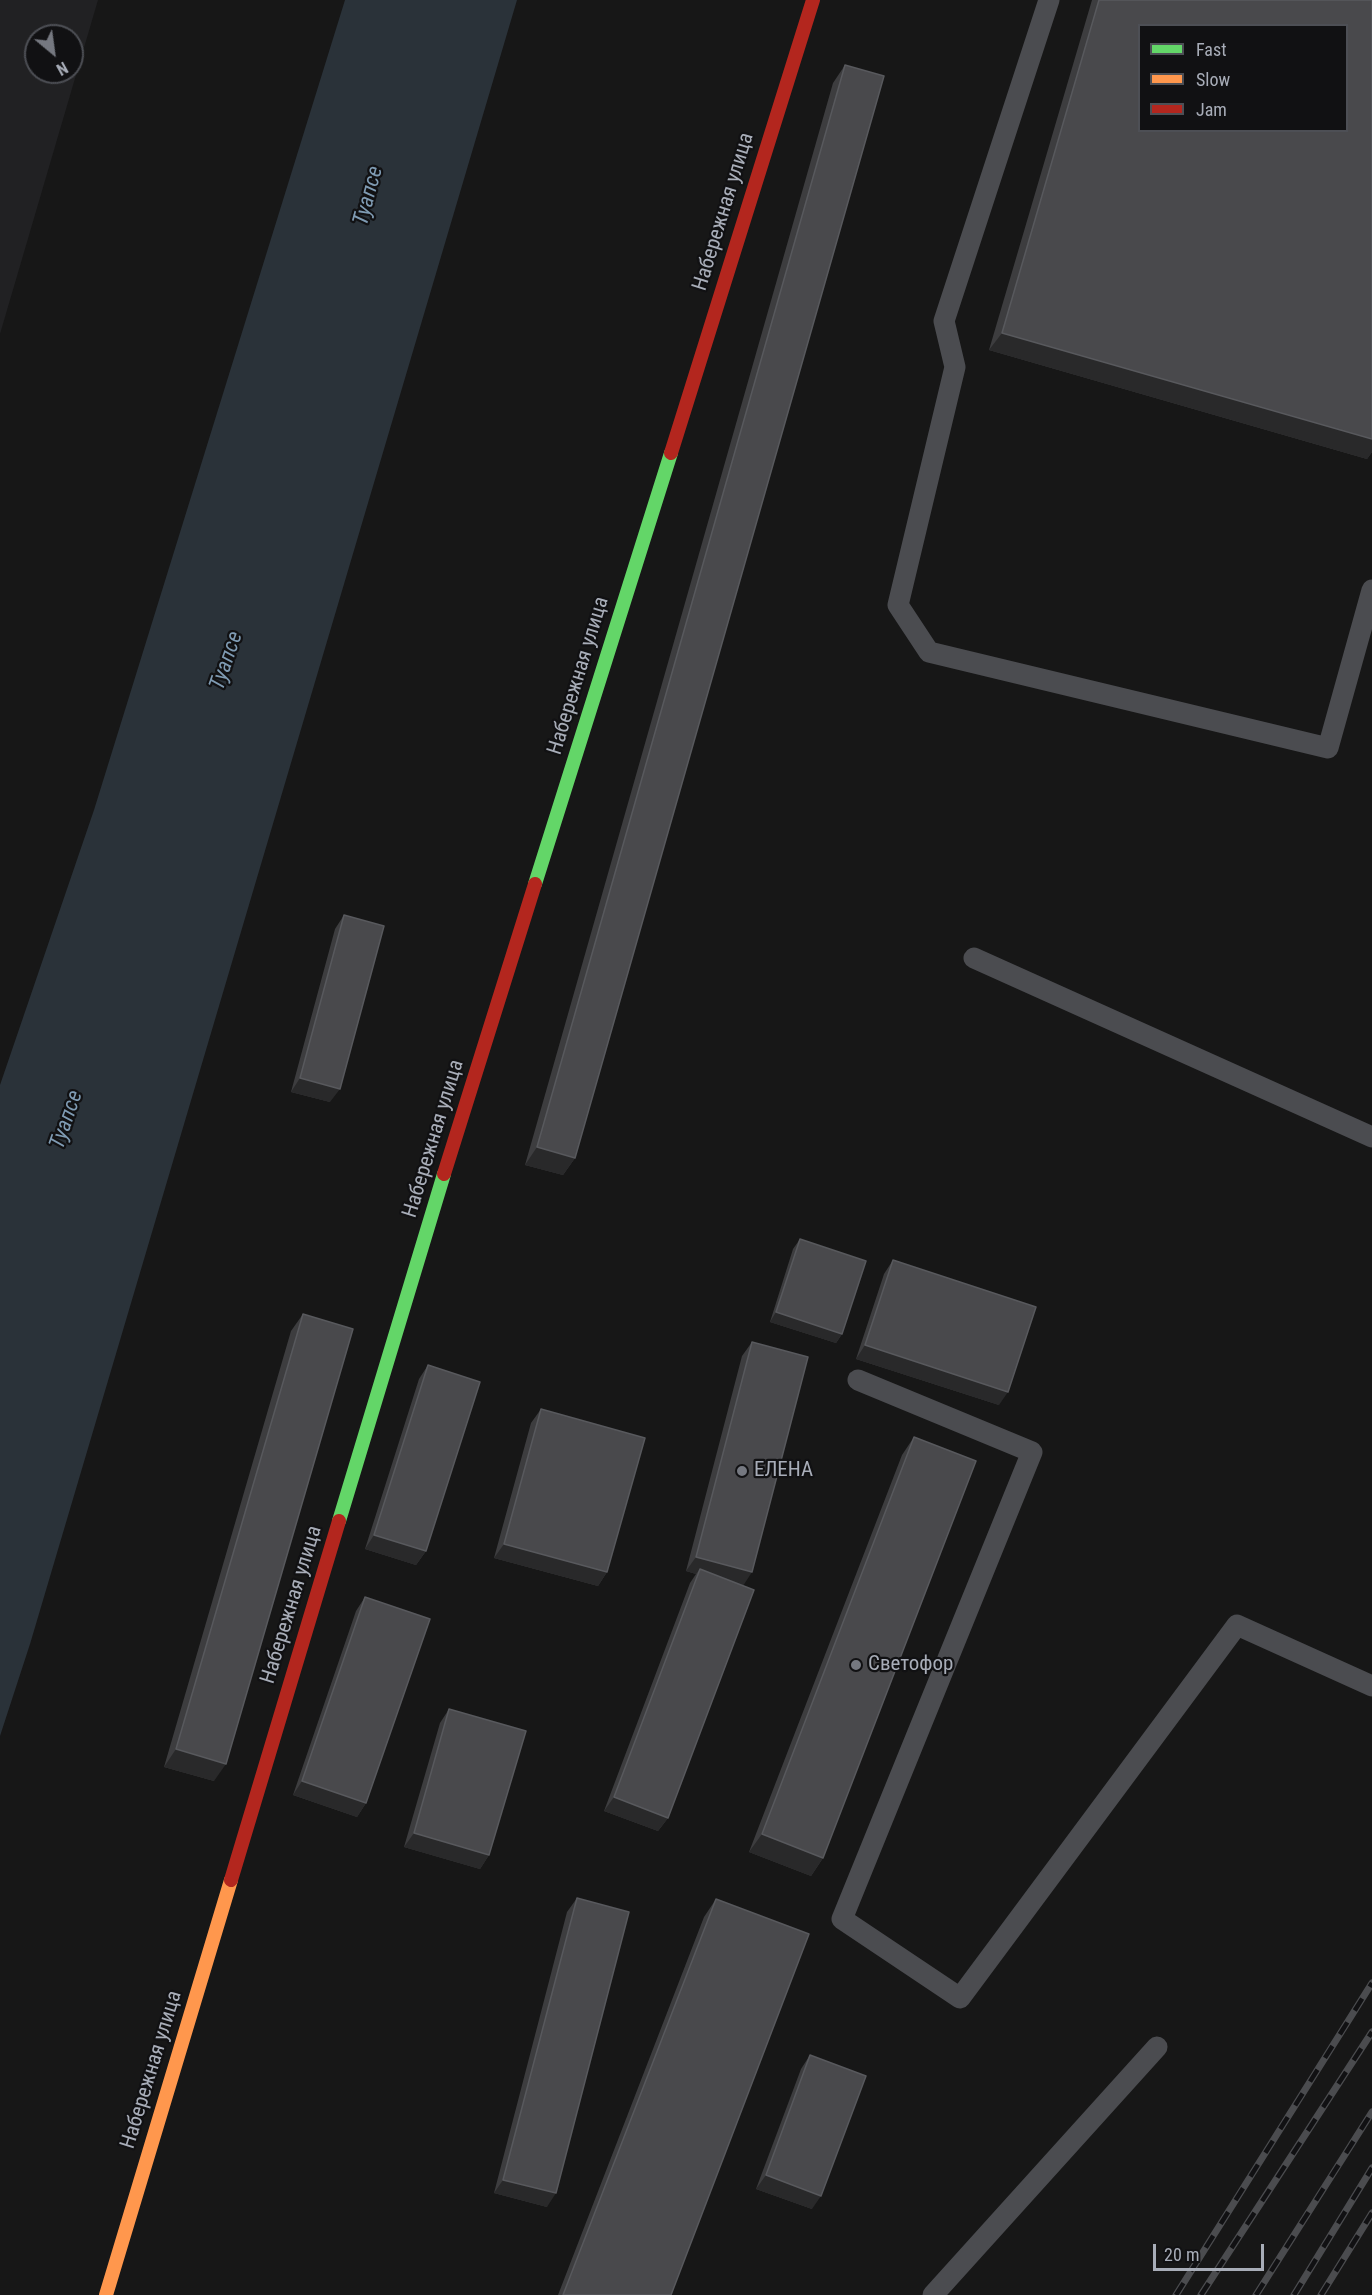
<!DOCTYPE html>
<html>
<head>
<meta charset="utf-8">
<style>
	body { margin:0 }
	#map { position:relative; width:1372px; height:2295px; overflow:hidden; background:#171717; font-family:"Roboto Condensed",sans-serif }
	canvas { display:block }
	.legend { position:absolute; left:1138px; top:24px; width:210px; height:108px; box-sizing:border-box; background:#111113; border:2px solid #4d4f55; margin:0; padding:8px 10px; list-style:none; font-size:18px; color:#a8adb8 }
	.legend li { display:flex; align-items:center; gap:12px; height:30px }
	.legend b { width:30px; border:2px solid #4d4f55 }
	.north { position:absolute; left:24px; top:24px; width:60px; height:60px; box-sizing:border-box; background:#111113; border:2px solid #4d4f55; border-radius:50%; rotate:151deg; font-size:16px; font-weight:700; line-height:24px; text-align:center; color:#a8adb8 }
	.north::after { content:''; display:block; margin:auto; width:21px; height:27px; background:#757880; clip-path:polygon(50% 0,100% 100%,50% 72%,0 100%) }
	.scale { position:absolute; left:1153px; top:2244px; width:111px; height:27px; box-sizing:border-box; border:3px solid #a8adb8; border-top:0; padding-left:8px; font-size:18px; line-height:21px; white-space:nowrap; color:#a8adb8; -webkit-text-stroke:4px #111113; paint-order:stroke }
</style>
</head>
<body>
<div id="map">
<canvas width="1372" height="2295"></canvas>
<ul class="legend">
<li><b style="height:8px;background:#63d668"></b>Fast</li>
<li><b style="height:8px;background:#ff974d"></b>Slow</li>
<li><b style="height:8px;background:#b3261e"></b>Jam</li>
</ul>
<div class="north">N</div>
<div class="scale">20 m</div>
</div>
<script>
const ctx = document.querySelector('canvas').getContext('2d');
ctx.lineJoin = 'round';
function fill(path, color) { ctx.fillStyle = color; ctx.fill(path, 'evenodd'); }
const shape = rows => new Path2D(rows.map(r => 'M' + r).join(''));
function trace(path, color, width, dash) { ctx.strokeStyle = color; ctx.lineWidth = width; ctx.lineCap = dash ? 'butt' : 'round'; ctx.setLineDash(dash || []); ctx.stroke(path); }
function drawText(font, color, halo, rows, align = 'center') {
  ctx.font = font + ' "Roboto Condensed",sans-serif'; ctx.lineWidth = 4.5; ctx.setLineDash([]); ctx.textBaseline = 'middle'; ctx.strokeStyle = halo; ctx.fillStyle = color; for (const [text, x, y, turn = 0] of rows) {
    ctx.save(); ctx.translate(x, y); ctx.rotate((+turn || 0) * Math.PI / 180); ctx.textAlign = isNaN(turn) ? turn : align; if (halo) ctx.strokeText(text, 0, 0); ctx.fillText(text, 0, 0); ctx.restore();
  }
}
fill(shape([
	[0,0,98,0,0,334],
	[36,36,72,36,72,72,36,72]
]), '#212123');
fill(shape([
	[345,0,517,0,30,1644,0,1736,0,1085,94,810]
]), '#2a3239');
trace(shape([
	[1049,0,944,321,955,367,898,605,929,652,1328,748,1372,590],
	[974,958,1372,1137],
	[858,1380,1032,1452,842,1919,960,1998,1237,1625,1372,1686],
	[933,2295,1157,2047]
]), '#4b4c50', 21);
trace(shape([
	[535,884,671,453],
	[339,1521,444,1174]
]), '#63d668', 14);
trace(shape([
	[106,2295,231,1880]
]), '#ff974d', 14);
trace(shape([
	[671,453,813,0],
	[444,1174,535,884],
	[231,1880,339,1521]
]), '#b3261e', 14);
const rail = shape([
	[1176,2295,1372,1983],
	[1201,2295,1372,2032],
	[1256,2295,1372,2112],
	[1294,2295,1372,2168],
	[1321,2295,1372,2213]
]);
trace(rail, '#4b4c4f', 7);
trace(rail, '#111113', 4.5, [14]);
fill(shape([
	[1092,0,1372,0,1372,452,1367,459,989,350],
	[845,65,575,1158,563,1175,525,1165,833,83],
	[344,915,330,1102,291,1092,335,929],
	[800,1239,842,1334,836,1343,770,1322,793,1249],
	[893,1260,999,1405,856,1359,884,1274],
	[303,1314,214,1781,164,1767,291,1331],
	[752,1342,743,1585,668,1818,658,1831,604,1811,690,1583,696,1574,686,1571,742,1356],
	[428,1365,426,1551,416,1565,365,1549,419,1379],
	[541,1409,607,1572,598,1586,494,1558,531,1423],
	[914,1437,823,1858,811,1876,749,1852,902,1455],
	[365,1597,366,1803,357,1817,293,1795,356,1611],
	[449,1709,489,1855,480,1869,404,1847,440,1723],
	[577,1898,547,2207,494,2193,567,1912],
	[716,1899,671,2295,558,2295,704,1917],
	[810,2055,812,2209,756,2189,801,2069]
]), '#3d3d3f');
fill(shape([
	[1002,333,1372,439,1372,452,1367,459,989,350],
	[300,1078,340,1089,330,1102,291,1092],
	[537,1147,575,1158,563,1175,525,1165],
	[776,1312,842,1334,836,1343,770,1322],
	[865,1345,1008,1392,999,1405,856,1359],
	[374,1535,426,1551,416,1565,365,1549],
	[504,1544,607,1572,598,1586,494,1558],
	[696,1557,752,1572,743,1586,700,1569,696,1574,686,1571],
	[176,1749,226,1764,214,1781,164,1767],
	[302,1781,366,1803,357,1817,293,1795],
	[614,1797,668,1818,658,1831,604,1811],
	[414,1833,489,1855,480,1869,404,1847],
	[762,1834,823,1858,811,1876,749,1852],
	[766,2175,821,2196,812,2209,756,2189],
	[503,2180,556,2193,547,2207,494,2193]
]), '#29292a');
const building = shape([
	[1099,0,1372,0,1372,439,1002,333,1099,0],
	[1140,26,1347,26,1347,130,1140,130,1140,26],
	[845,65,884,76,575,1158,537,1147,845,65],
	[344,915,384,926,340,1089,300,1078,344,915],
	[800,1239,866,1261,842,1334,776,1312,800,1239],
	[893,1260,1036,1307,1008,1392,865,1345,893,1260],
	[303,1314,353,1329,226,1764,176,1749,303,1314],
	[752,1342,808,1357,752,1572,696,1557,752,1342],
	[428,1365,480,1382,426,1551,374,1535,428,1365],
	[541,1409,645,1438,607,1572,504,1544,541,1409],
	[914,1437,976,1461,823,1858,762,1834,914,1437],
	[700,1569,754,1590,668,1818,614,1797,700,1569],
	[365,1597,430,1619,366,1803,302,1781,365,1597],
	[449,1709,526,1731,489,1855,414,1833,449,1709],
	[577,1898,629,1912,556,2193,503,2180,577,1898],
	[716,1899,809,1934,671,2295,563,2295,716,1899],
	[810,2055,866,2076,821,2196,766,2175,810,2055]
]);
fill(building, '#49494c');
trace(building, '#58595d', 1.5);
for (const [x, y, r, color] of [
	[742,1471,6,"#757880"],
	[856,1665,6,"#757880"]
]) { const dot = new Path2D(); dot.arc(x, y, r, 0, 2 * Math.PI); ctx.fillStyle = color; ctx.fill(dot); trace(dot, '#111113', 2); }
drawText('21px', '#a8adb8', '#111113', [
	["Набережная улица",724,212,-73],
	["Набережная улица",579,676,-73],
	["Набережная улица",434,1139,-73],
	["Набережная улица",292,1605,-73],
	["Набережная улица",152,2070,-73]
]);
drawText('21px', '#a8adb8', '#111113', [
	["ЕЛЕНА",754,1471],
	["Светофор",868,1665]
], 'left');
drawText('italic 22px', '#7f9bb3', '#111113', [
	["Туапсе",369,196,-75],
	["Туапсе",227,661,-71],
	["Туапсе",67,1120,-71]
]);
</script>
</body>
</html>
